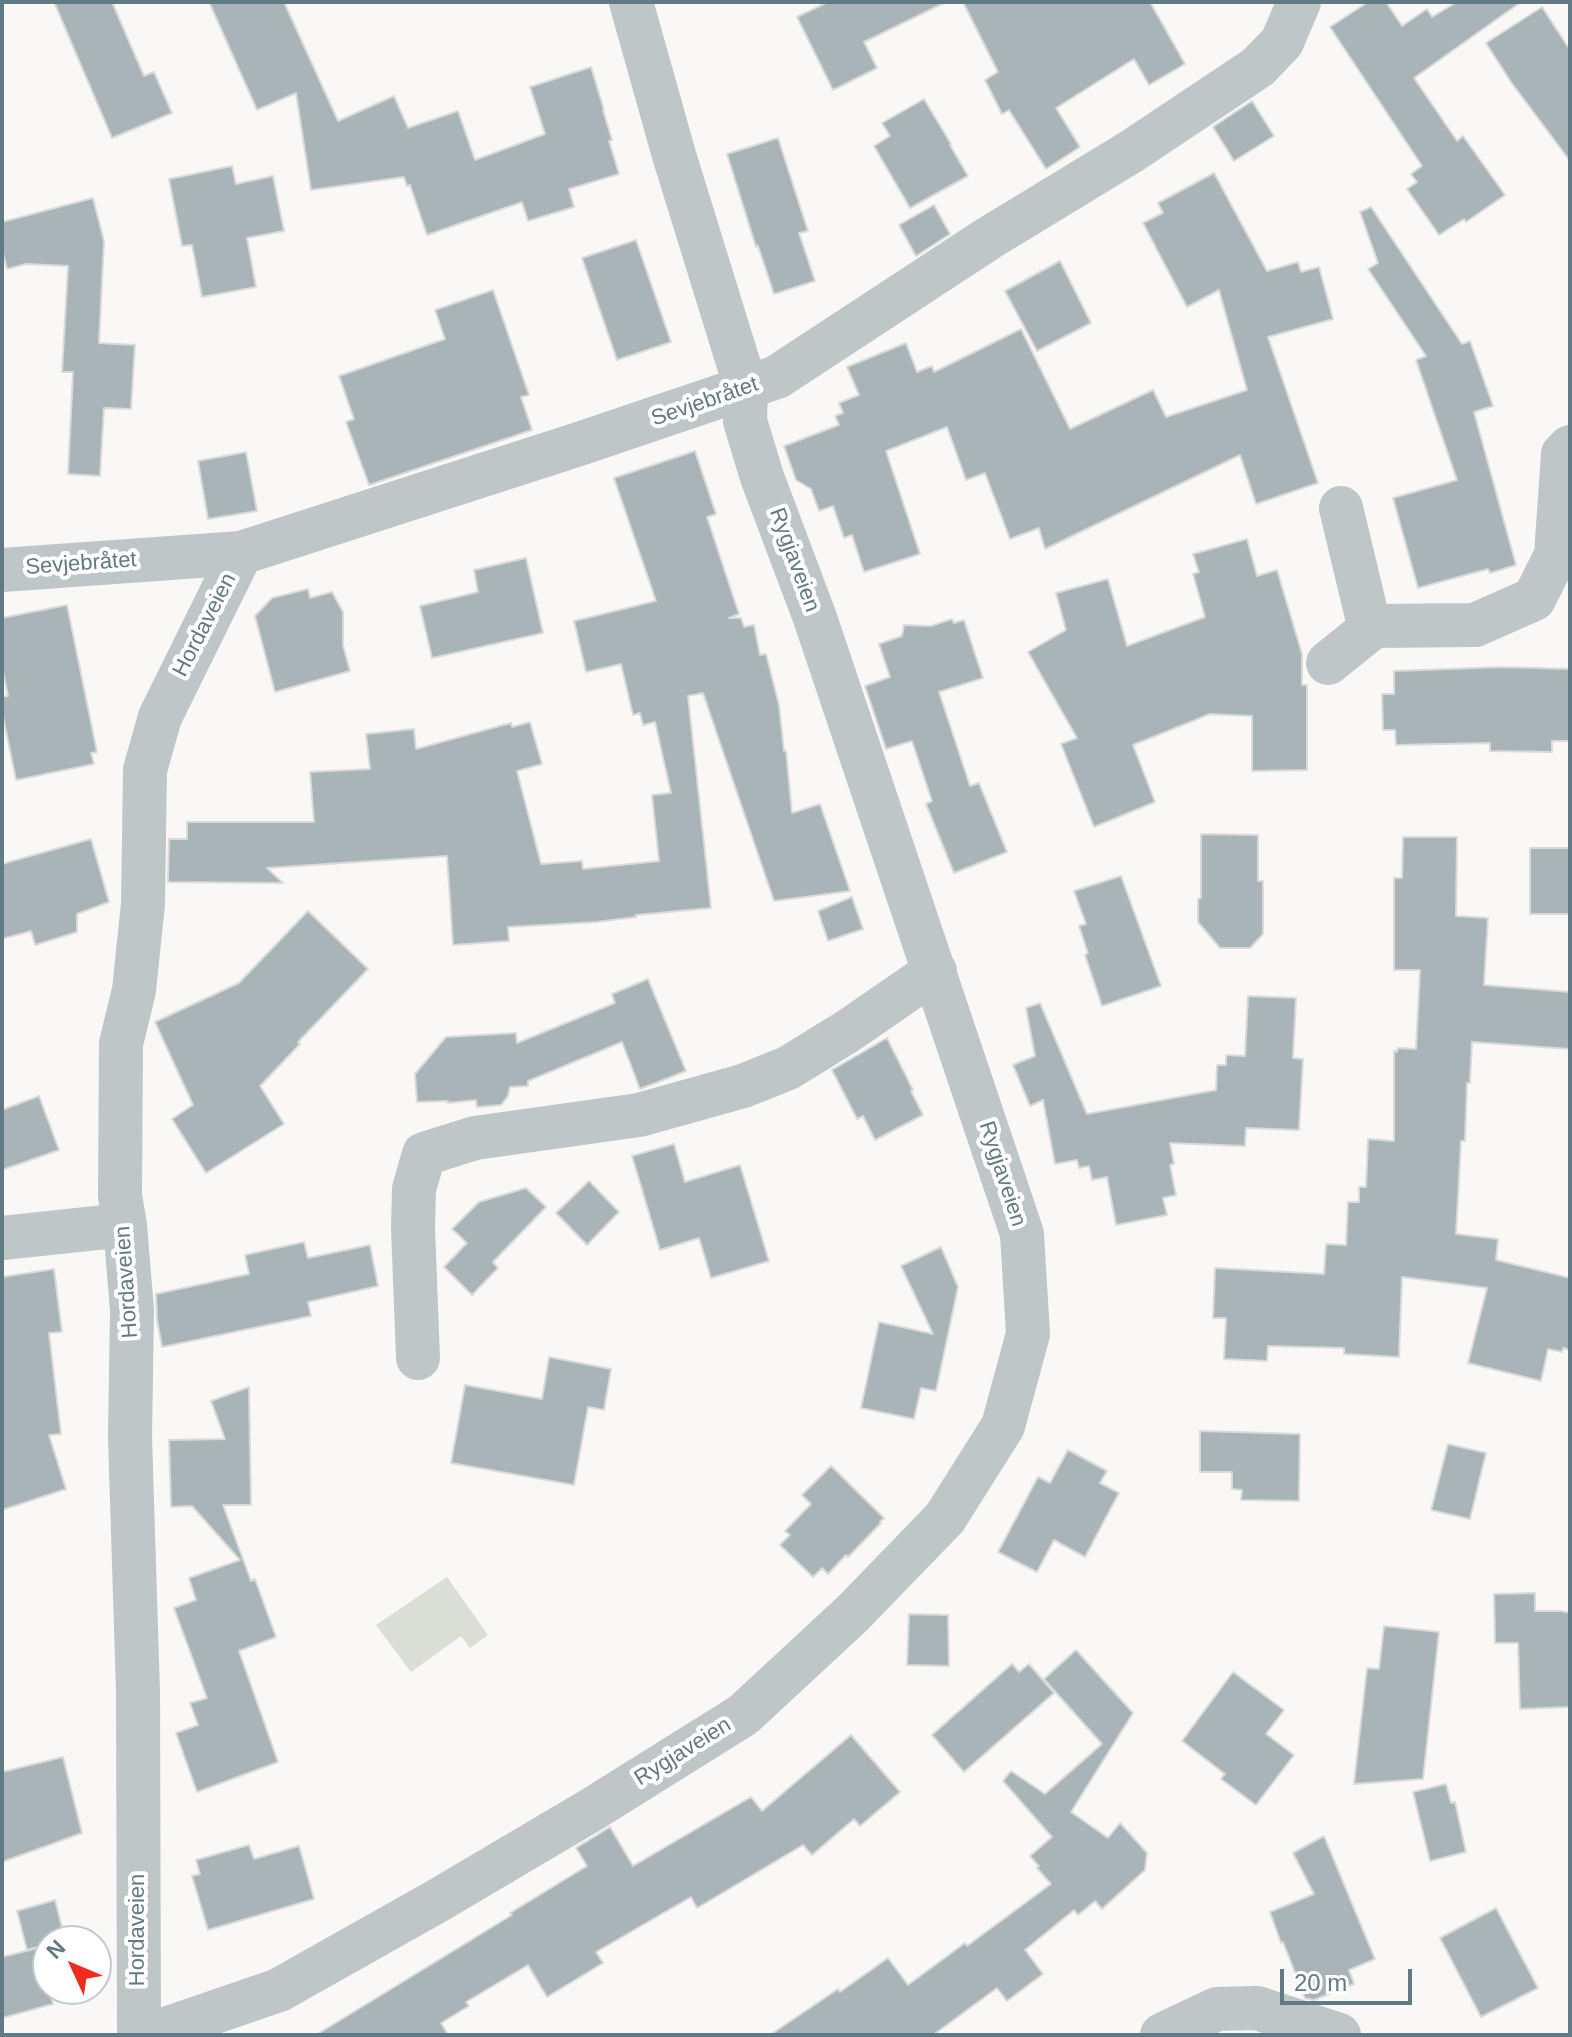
<!DOCTYPE html>
<html>
<head>
<meta charset="utf-8">
<style>
	body { margin:0 }
	#map { position:relative; width:1572px; height:2037px; overflow:hidden; background:#f9f8f6; font-family:Arial,sans-serif }
	canvas { display:block }
	.frame { position:absolute; inset:0; border:4px solid #617a83; pointer-events:none }
	.north { position:absolute; left:32px; top:1925px; width:80px; height:80px; box-sizing:border-box; background:#fff; border:2px solid #c0cacd; border-radius:50%; rotate:314deg; font-size:22px; font-weight:700; line-height:32px; text-align:center; color:#617a83 }
	.north::after { content:''; display:block; margin:auto; width:28px; height:36px; background:#f02c1e; clip-path:polygon(50% 0,100% 100%,50% 72%,0 100%) }
	.scale { position:absolute; left:1280px; top:1969px; width:132px; height:36px; box-sizing:border-box; border:4px solid #617a83; border-top:0; padding-left:10px; font-size:24px; line-height:28px; white-space:nowrap; color:#617a83; -webkit-text-stroke:6px #fff; paint-order:stroke }
</style>
</head>
<body>
<div id="map">
<canvas width="1572" height="2037"></canvas>
<div class="frame"></div>
<div class="north">N</div>
<div class="scale">20 m</div>
</div>
<script>
const ctx = document.querySelector('canvas').getContext('2d');
ctx.lineJoin = 'round';
function fill(path, color) { ctx.fillStyle = color; ctx.fill(path, 'evenodd'); }
const shape = rows => new Path2D(rows.map(r => 'M' + r).join(''));
function trace(path, color, width, dash) { ctx.strokeStyle = color; ctx.lineWidth = width; ctx.lineCap = dash ? 'butt' : 'round'; ctx.setLineDash(dash || []); ctx.stroke(path); }
function drawText(font, color, halo, rows, align = 'center') {
  ctx.font = font + ' Arial,sans-serif'; ctx.lineWidth = 8; ctx.setLineDash([]); ctx.textBaseline = 'middle'; ctx.strokeStyle = halo; ctx.fillStyle = color; for (const [text, x, y, turn = 0] of rows) {
    ctx.save(); ctx.translate(x, y); ctx.rotate((+turn || 0) * Math.PI / 180); ctx.textAlign = isNaN(turn) ? turn : align; if (halo) ctx.strokeText(text, 0, 0); ctx.fillText(text, 0, 0); ctx.restore();
  }
}
fill(shape([
	[447,1577,488,1635,470,1648,461,1636,411,1672,376,1625]
]), '#daded5');
const building = shape([
	[54,2,112,2,144,76,154,72,172,113,112,138,54,2],
	[209,2,284,2,338,121,394,96,408,128,458,111,475,160,545,134,530,87,591,67,604,110,603,110,612,140,609,141,619,174,569,189,574,207,528,221,522,202,427,235,410,185,407,186,404,177,311,190,296,93,257,110,209,2],
	[828,2,946,2,864,42,877,68,833,90,797,17,828,2],
	[963,2,1150,2,1185,64,1149,85,1134,59,1056,108,1080,147,1046,169,1009,110,1002,114,985,80,998,72,963,2],
	[1368,2,1386,2,1402,26,1427,9,1432,17,1457,2,1521,2,1414,78,1457,141,1463,136,1505,195,1466,222,1464,219,1439,235,1407,189,1417,182,1411,174,1422,166,1330,27,1368,2],
	[1542,7,1570,50,1570,161,1511,82,1486,43,1542,7],
	[924,99,951,144,950,145,968,176,910,208,874,146,890,136,882,123,924,99],
	[1252,101,1274,136,1234,161,1213,127,1252,101],
	[778,138,808,231,799,233,815,281,774,294,758,246,756,247,727,154,778,138],
	[232,166,236,184,273,176,284,231,247,238,256,287,202,297,192,245,182,246,169,179,232,166],
	[1214,173,1267,271,1298,262,1301,272,1319,267,1333,319,1268,337,1318,483,1256,504,1240,455,1045,549,1039,528,1010,539,985,473,966,480,947,427,886,451,920,554,864,572,852,535,844,538,833,506,819,511,811,489,796,480,784,446,839,425,835,416,843,413,839,403,859,395,847,367,906,343,917,372,932,366,934,372,1021,329,1070,429,1153,390,1166,417,1247,390,1219,290,1187,307,1143,223,1163,213,1158,203,1214,173],
	[93,198,104,241,99,343,135,345,131,409,104,408,100,476,68,474,73,372,62,372,68,266,26,264,7,269,2,249,2,222,93,198],
	[934,205,950,234,916,256,899,225,934,205],
	[1371,207,1462,344,1470,341,1493,406,1474,412,1516,565,1490,573,1488,569,1418,588,1393,498,1457,480,1416,360,1426,356,1368,269,1378,263,1360,212,1371,207],
	[636,240,671,342,617,360,582,258,636,240],
	[1060,261,1091,323,1037,351,1005,291,1060,261],
	[493,290,529,395,521,397,532,430,369,485,346,422,354,419,339,376,445,339,435,310,493,290],
	[695,451,716,514,707,517,739,614,729,618,741,618,744,627,754,625,760,655,766,654,779,705,784,751,786,751,792,813,820,804,850,891,774,901,703,693,688,696,711,908,636,915,636,917,596,922,508,927,509,941,453,945,447,856,267,868,283,883,168,882,169,839,187,839,187,822,314,822,310,772,370,769,366,734,414,729,416,749,511,723,512,727,530,722,542,764,517,771,541,864,582,861,583,869,659,861,652,795,671,793,655,722,643,725,640,713,633,715,621,664,586,672,574,621,656,601,614,478,695,451],
	[246,452,257,511,208,519,198,461,246,452],
	[1247,539,1257,576,1277,570,1302,654,1302,685,1307,685,1307,770,1252,771,1252,716,1210,714,1133,745,1155,802,1094,827,1061,744,1077,738,1028,652,1066,630,1056,593,1108,579,1127,646,1205,617,1193,574,1199,572,1193,554,1247,539],
	[526,558,543,633,432,658,420,606,478,592,474,570,526,558],
	[308,589,310,598,332,592,343,612,343,645,350,671,275,692,255,616,272,598,308,589],
	[67,605,97,752,91,753,94,764,16,780,2,711,2,697,8,696,2,666,2,618,67,605],
	[952,619,954,623,964,620,983,678,939,692,970,786,979,783,1007,852,954,873,926,804,932,801,912,741,886,749,865,686,890,677,879,644,902,636,904,625,931,626,952,619],
	[1502,667,1570,669,1570,741,1552,741,1552,752,1490,751,1490,743,1396,745,1395,730,1383,730,1382,694,1394,694,1394,671,1502,667],
	[1201,834,1258,835,1258,881,1263,881,1263,934,1250,948,1220,948,1198,922,1198,899,1201,898,1201,834],
	[1403,837,1457,837,1456,916,1488,918,1484,985,1570,992,1570,1049,1472,1042,1470,1083,1467,1083,1465,1141,1461,1141,1456,1234,1498,1239,1496,1260,1570,1278,1570,1350,1563,1348,1562,1352,1548,1349,1541,1381,1468,1363,1487,1288,1402,1277,1399,1357,1344,1354,1344,1348,1268,1346,1267,1361,1224,1359,1226,1318,1213,1318,1215,1268,1324,1274,1326,1244,1346,1245,1348,1202,1359,1202,1359,1187,1366,1187,1368,1139,1394,1141,1394,1051,1397,1052,1398,1048,1416,1049,1420,970,1394,970,1394,878,1402,878,1403,837],
	[91,839,109,902,77,914,77,932,35,945,31,931,2,939,2,864,91,839],
	[1530,848,1570,848,1570,914,1530,914,1530,848],
	[1121,876,1161,986,1102,1006,1085,955,1088,953,1079,926,1086,924,1074,891,1121,876],
	[852,897,863,929,828,941,818,911,852,897],
	[308,911,368,969,298,1042,300,1044,260,1086,284,1124,206,1173,172,1119,193,1105,155,1022,239,983,308,911],
	[648,979,686,1071,640,1089,622,1042,528,1081,528,1086,510,1087,508,1096,501,1105,477,1107,476,1100,448,1103,448,1101,417,1102,415,1074,446,1037,516,1033,517,1043,615,1003,612,994,648,979],
	[1248,996,1296,998,1293,1058,1303,1059,1299,1130,1246,1128,1245,1146,1170,1143,1174,1164,1170,1165,1176,1195,1163,1198,1167,1215,1116,1225,1107,1177,1092,1180,1089,1166,1079,1168,1077,1160,1055,1164,1043,1100,1030,1106,1013,1065,1035,1056,1026,1008,1040,1003,1087,1114,1216,1090,1217,1065,1226,1065,1226,1055,1245,1056,1248,996],
	[887,1038,913,1090,911,1091,923,1115,875,1140,863,1116,857,1119,832,1070,887,1038],
	[39,1096,59,1150,2,1170,2,1110,39,1096],
	[674,1144,685,1182,740,1165,769,1261,711,1278,699,1238,660,1250,632,1156,674,1144],
	[589,1181,619,1212,587,1245,556,1213,589,1181],
	[526,1188,546,1207,493,1262,498,1268,472,1295,444,1267,467,1243,452,1229,479,1202,526,1188],
	[304,1242,308,1258,370,1245,378,1286,308,1302,311,1316,162,1347,157,1320,156,1294,249,1274,245,1255,304,1242],
	[941,1247,958,1287,936,1391,921,1388,914,1419,861,1408,879,1322,933,1334,901,1266,941,1247],
	[54,1269,62,1332,49,1333,61,1434,49,1435,66,1489,2,1510,2,1277,54,1269],
	[549,1357,611,1369,604,1410,588,1407,574,1485,451,1463,465,1385,542,1399,549,1357],
	[249,1387,251,1505,223,1505,251,1581,255,1579,276,1637,239,1651,278,1762,197,1792,176,1733,198,1725,190,1703,207,1698,174,1608,196,1600,189,1578,240,1560,192,1506,171,1507,169,1440,225,1439,211,1401,249,1387],
	[1200,1431,1300,1434,1299,1501,1241,1500,1242,1490,1232,1489,1232,1472,1200,1472,1200,1431],
	[1448,1444,1486,1453,1470,1519,1431,1510,1448,1444],
	[1068,1450,1107,1471,1100,1483,1119,1493,1085,1557,1054,1540,1037,1572,998,1552,1038,1477,1050,1483,1068,1450],
	[831,1466,884,1518,880,1522,881,1523,848,1557,846,1555,828,1574,822,1568,813,1577,780,1545,790,1535,785,1531,811,1504,802,1495,831,1466],
	[1535,1593,1535,1611,1563,1611,1564,1612,1570,1612,1570,1707,1520,1709,1518,1643,1495,1643,1494,1594,1535,1593],
	[909,1614,948,1615,949,1666,907,1665,909,1614],
	[1384,1626,1439,1632,1423,1779,1354,1784,1367,1668,1379,1669,1384,1626],
	[1076,1650,1133,1713,1071,1812,1108,1838,1120,1823,1147,1853,1145,1870,1102,1909,1095,1901,1078,1915,1074,1910,1025,1950,1043,1974,1007,2001,997,1988,933,2035,770,2035,838,1989,840,1992,888,1958,908,1985,965,1943,967,1946,1051,1884,1037,1868,1039,1866,1030,1856,1052,1837,1003,1781,1011,1771,1045,1794,1102,1744,1044,1679,1076,1650],
	[1012,1664,1019,1672,1029,1664,1054,1693,964,1772,932,1735,1012,1664],
	[1233,1672,1284,1710,1266,1734,1294,1755,1256,1805,1221,1779,1225,1774,1182,1741,1233,1672],
	[851,1735,900,1792,860,1826,854,1819,812,1855,803,1845,697,1908,691,1897,596,1952,603,1963,547,1997,528,1965,466,2002,469,2006,441,2023,448,2035,316,2035,512,1915,510,1913,587,1866,576,1848,610,1827,633,1866,751,1797,762,1811,851,1735],
	[63,1757,82,1833,2,1862,2,1772,63,1757],
	[1446,1784,1451,1803,1455,1802,1466,1852,1430,1861,1413,1792,1446,1784],
	[1324,1836,1375,1959,1349,1970,1354,1984,1314,2000,1305,1998,1283,1942,1281,1943,1270,1912,1314,1894,1293,1853,1324,1836],
	[249,1845,254,1859,299,1846,314,1899,208,1930,192,1876,200,1874,196,1860,249,1845],
	[55,1900,65,1939,48,1941,48,1944,27,1950,17,1911,55,1900],
	[1496,1908,1538,1988,1481,2017,1440,1938,1496,1908],
	[38,1948,53,2004,2,2018,2,1957,38,1948]
]);
fill(building, '#a8b4b8');
trace(building, '#dadad8', 2);
trace(shape([
	[1341,508,1370,629],
	[2,570,241,553,579,444,777,377,989,238,1132,151,1258,67,1282,42,1299,2],
	[1328,663,1374,626,1475,625,1534,599,1556,555,1563,454,1570,447],
	[2,1238,125,1225],
	[418,1358,413,1228,414,1189,424,1154,475,1138,639,1115,743,1086,788,1068,848,1031,935,971],
	[139,2035,138,1692,130,1437,132,1310,125,1225,120,1196,121,1044,134,990,143,904,145,770,160,717,241,553],
	[148,2035,279,1990,437,1901,591,1810,743,1715,852,1614,945,1518,1003,1426,1028,1334,1022,1234,815,618,762,477,745,421,746,388,674,155,631,2],
	[1162,2035,1217,2009,1257,2008,1339,2035]
]), '#bec6c8', 44);
drawText('22px', '#617a83', '#fff', [
	["Sevjebråtet",705,402,-19],
	["Rygjaveien",794,560,70],
	["Sevjebråtet",81,564,-4],
	["Hordaveien",205,625,-63],
	["Rygjaveien",1002,1174,72],
	["Hordaveien",127,1282,-94],
	["Rygjaveien",683,1752,-32],
	["Hordaveien",138,1930,-90]
]);
</script>
</body>
</html>
